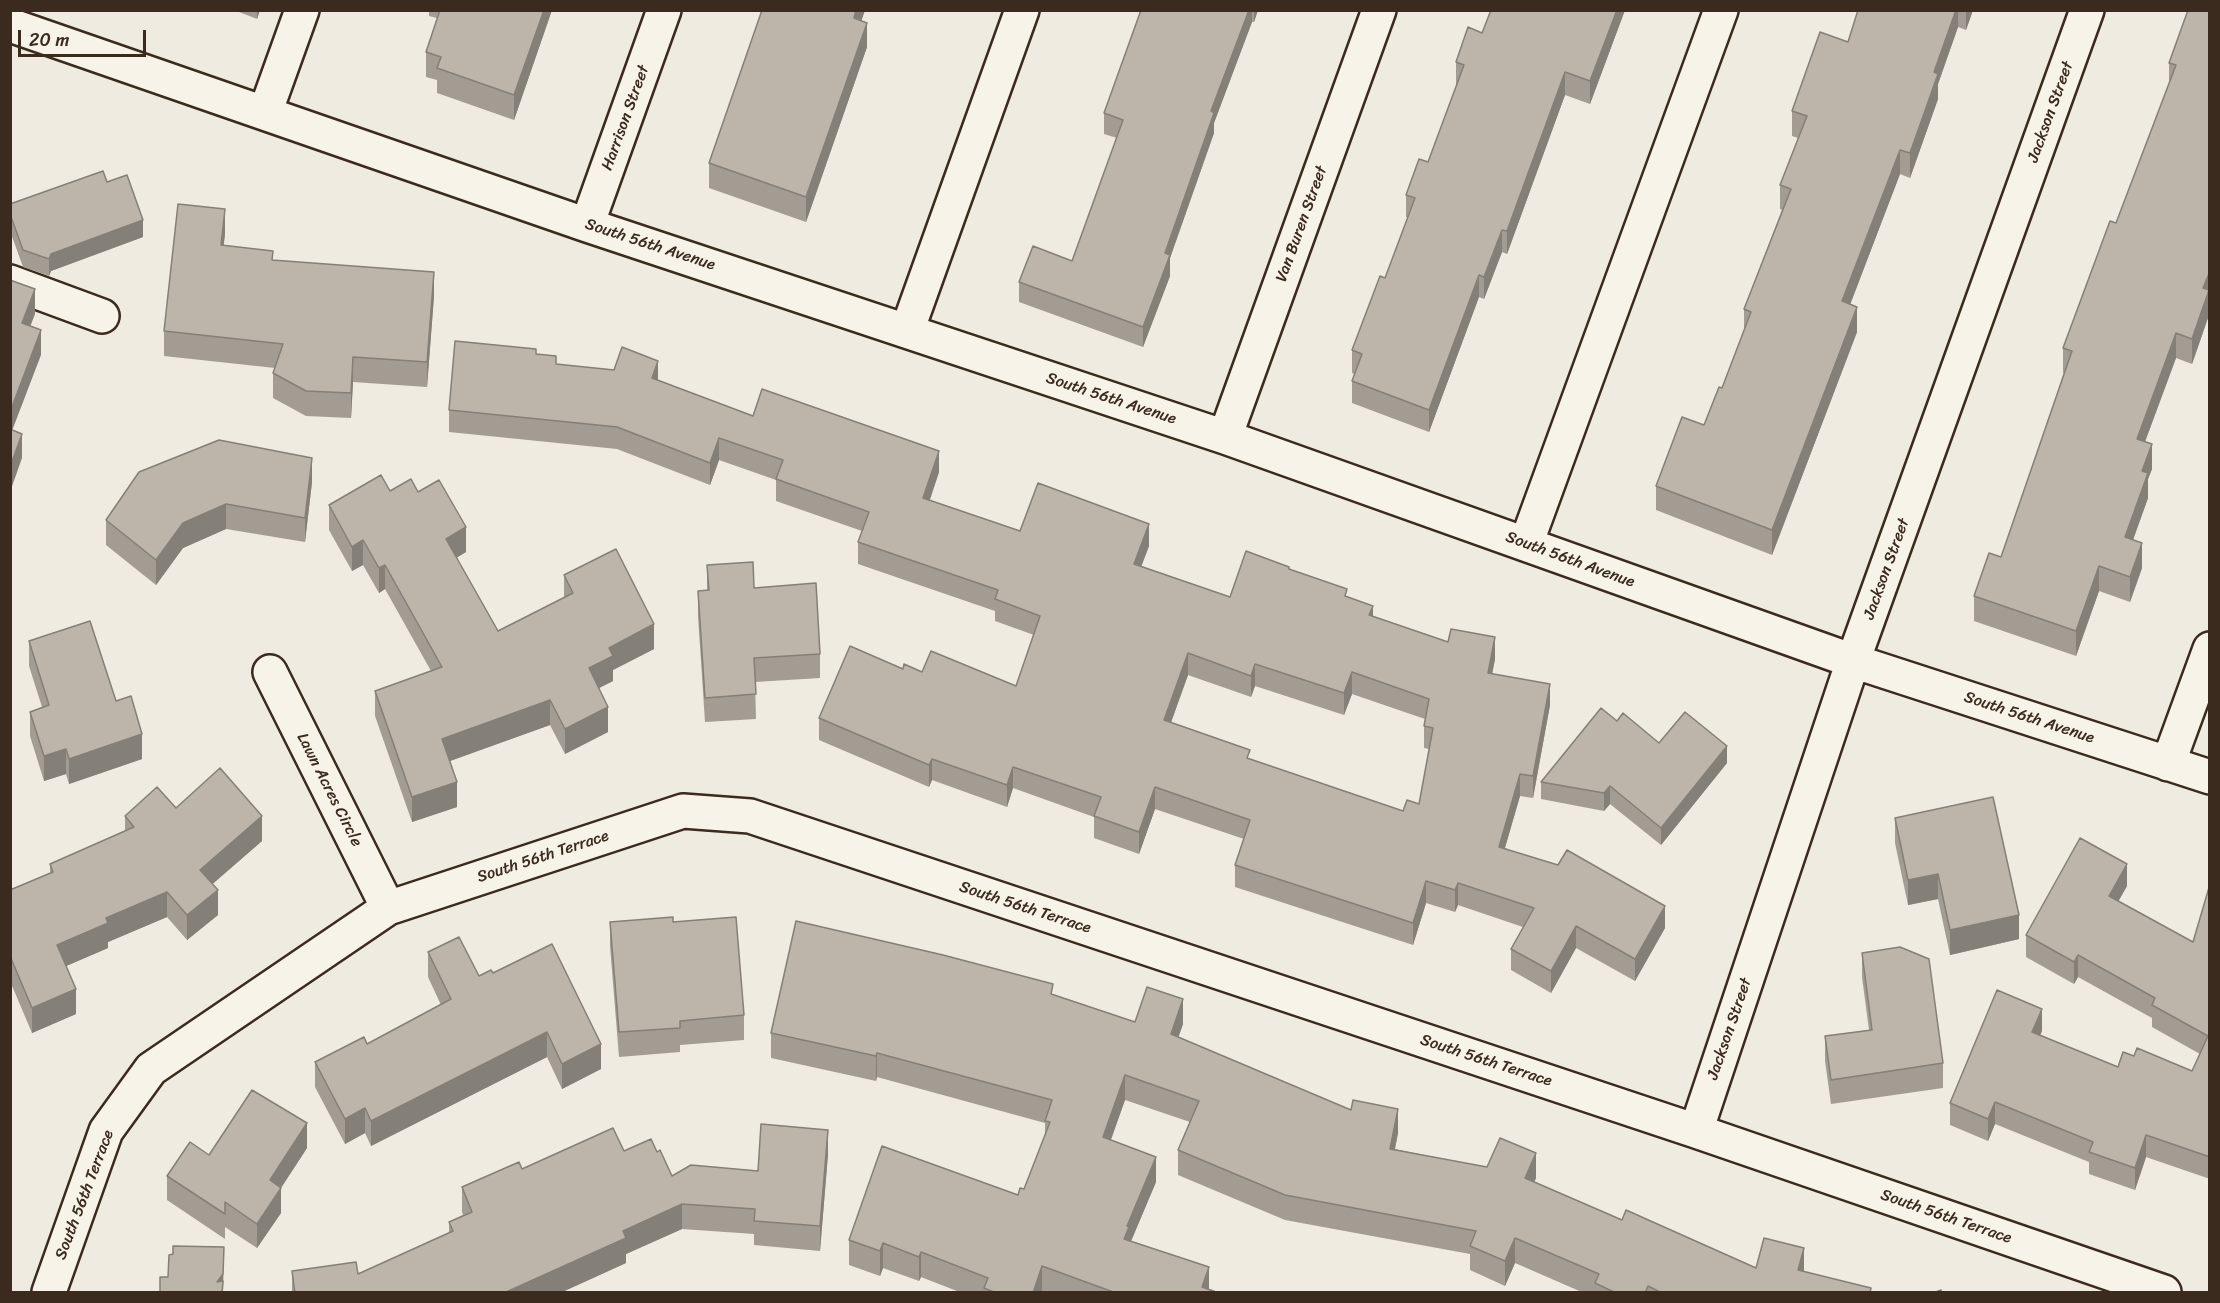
<!DOCTYPE html>
<html>
<head>
<meta charset="utf-8">
<style>
	body { margin:0 }
	#map { position:relative; width:2220px; height:1303px; overflow:hidden; background:#efebe0; font-family:Sriracha,sans-serif }
	canvas { display:block }
	.frame { position:absolute; inset:0; border:12px solid #3b2a1e; pointer-events:none }
	.scale { position:absolute; left:18px; top:30px; width:128px; height:27px; box-sizing:border-box; border:3px solid #3b2a1e; border-top:0; padding-left:8px; font-size:18px; line-height:21px; white-space:nowrap; color:#3b2a1e; -webkit-text-stroke:4px #f7f3e8; paint-order:stroke }
</style>
</head>
<body>
<div id="map">
<canvas width="2220" height="1303"></canvas>
<div class="frame"></div>
<div class="scale">20 m</div>
</div>
<script>
const ctx = document.querySelector('canvas').getContext('2d');
ctx.lineJoin = 'round';
const shape = rows => new Path2D(rows.map(r => 'M' + r).join(''));
function trace(path, color, width, dash) { ctx.strokeStyle = color; ctx.lineWidth = width; ctx.lineCap = dash ? 'butt' : 'round'; ctx.setLineDash(dash || []); ctx.stroke(path); }
function fill(path, color) { ctx.fillStyle = color; ctx.fill(path, 'evenodd'); }
function drawText(font, color, halo, rows, align = 'center') {
  ctx.font = font + ' Sriracha,sans-serif'; ctx.lineWidth = 4.5; ctx.setLineDash([]); ctx.textBaseline = 'middle'; ctx.strokeStyle = halo; ctx.fillStyle = color; for (const [text, x, y, turn = 0] of rows) {
    ctx.save(); ctx.translate(x, y); ctx.rotate((+turn || 0) * Math.PI / 180); ctx.textAlign = isNaN(turn) ? turn : align; if (halo) ctx.strokeText(text, 0, 0); ctx.fillText(text, 0, 0); ctx.restore();
  }
}
const minor = shape([
	[10,25,587,225,1225,437,1853,661,2210,777],
	[265,113,302,10],
	[587,225,664,10],
	[10,282,102,316],
	[907,331,1022,10],
	[1225,437,1379,10],
	[1526,544,1721,10],
	[270,672,388,908],
	[2168,764,2210,649],
	[1696,1131,1853,661,2087,10],
	[49,1292,106,1131,151,1069,388,908,683,811,750,816,1696,1131,2164,1292]
]);
trace(minor, '#3b2a1e', 38);
trace(minor, '#f7f3e8', 33);
fill(shape([
	[234,10,260,10,257,19],
	[429,10,552,10,514,120,437,93,437,80,426,77,426,52,437,18,429,16],
	[762,10,865,10,861,21,867,47,806,222,709,188,709,163],
	[1141,10,1258,10,1254,22,1252,22,1214,123,1214,133,1170,258,1170,276,1143,347,1019,302,1019,282,1072,261,1117,138,1104,134,1104,113],
	[1625,10,1590,104,1565,95,1507,254,1502,252,1484,299,1479,297,1429,432,1352,403,1352,381,1354,374,1352,373,1352,350,1385,278,1408,218,1406,217,1406,195,1428,162,1457,85,1456,85,1456,62,1482,33],
	[1858,10,1973,10,1966,30,1958,27,1938,84,1938,99,1910,178,1900,174,1850,304,1857,332,1772,555,1656,510,1656,486,1704,425,1722,388,1744,331,1744,309,1782,210,1780,209,1780,185,1798,138,1792,136,1792,111,1848,42],
	[2188,10,2209,297,2209,315,2192,364,2176,358,2145,442,2152,469,2148,479,2148,498,2133,540,2142,568,2130,602,2099,591,2076,656,1974,621,1974,596,2001,557,2064,373,2063,373,2063,348,2116,223,2169,84,2169,63],
	[10,204,143,237,51,271,49,276,23,267,10,231],
	[225,234,223,246,273,260,434,296,427,387,353,382,351,418,306,416,273,398,273,373,275,368,164,356,164,331],
	[536,354,556,364,658,380,753,416,939,472,930,500,1020,531,1149,546,1141,566,1230,597,1289,569,1347,597,1373,616,1495,659,1492,674,1550,705,1533,798,1520,796,1505,848,1665,928,1635,981,1576,948,1551,993,1511,970,1511,949,1523,927,1458,905,1455,912,1426,903,1413,945,1235,887,1235,865,1244,839,1155,809,1139,854,1094,838,1094,817,1013,788,1007,807,932,780,929,787,819,740,819,718,903,669,1016,686,1034,635,995,621,995,611,858,564,858,542,862,531,776,501,776,480,719,460,710,485,617,449,449,432,449,410],
	[1188,675,1251,697,1255,686,1344,715,1352,694,1425,719,1424,726,1424,748,1429,749,1419,804,1403,811,1250,759,1171,722],
	[312,482,305,542,226,529,183,548,156,585,106,545,106,520],
	[390,491,418,492,466,552,456,558,498,631,564,598,564,575,654,649,613,670,613,681,599,688,608,732,565,754,550,725,449,761,457,807,412,822,375,716,375,691,431,671,385,589,379,593,363,565,352,571,329,530,329,505],
	[707,565,754,588,820,654,820,678,755,682,756,719,705,722,698,616,698,591,707,590],
	[29,641,116,701,142,759,69,784,66,774,44,781,30,736,30,712,42,707,29,666],
	[1617,721,1659,743,1727,763,1661,845,1610,804,1604,811,1541,799,1541,782],
	[176,808,262,841,212,884,218,915,187,940,167,917,108,942,108,948,66,966,76,1014,32,1033,10,981,10,890,50,873,50,864,125,831,125,816],
	[1895,818,2019,939,1950,955,1938,899,1908,905,1895,843],
	[2210,884,2210,1179,2146,1157,2135,1190,2089,1174,2089,1162,1995,1124,1988,1141,1950,1125,1950,1103,2042,1031,2040,1035,2118,1067,2134,1056,2192,1071,2200,1054,2152,1027,2152,1018,2078,977,2074,984,2026,957,2026,935,2127,886,2118,901,2193,942],
	[610,922,673,922,744,1015,744,1040,680,1045,680,1052,619,1057,610,946],
	[428,952,479,976,493,973,601,1069,562,1089,547,1057,371,1146,365,1133,345,1144,315,1087,315,1062,367,1044,441,1005,428,977],
	[1862,953,1943,1063,1943,1088,1831,1104,1825,1061,1825,1036,1869,1030,1862,977],
	[1053,994,1135,1022,1183,1024,1178,1037,1398,1133,1395,1149,1536,1178,1534,1182,1622,1220,1756,1268,1804,1271,1871,1293,1584,1293,1515,1263,1505,1286,1470,1270,1470,1254,1285,1220,1178,1175,1178,1150,1190,1122,1125,1100,1111,1140,1156,1182,1131,1241,1209,1289,1219,1293,1046,1293,1042,1291,1042,1293,962,1293,921,1277,919,1281,883,1268,880,1276,849,1265,849,1240,1018,1195,1024,1189,1045,1135,1045,1123,877,1077,876,1081,771,1058,771,1033],
	[307,1148,281,1188,281,1213,257,1248,225,1227,225,1239,167,1200,167,1176,209,1155],
	[624,1151,657,1152,672,1176,758,1171,828,1154,820,1251,754,1245,754,1234,682,1229,626,1254,626,1263,560,1293,292,1293,292,1271,358,1274,449,1233,449,1222,463,1215,462,1212,462,1187,522,1169]
]), '#a39c92');
fill(shape([
	[257,10,260,10,257,19],
	[544,10,552,10,514,120,514,95],
	[856,10,865,10,854,43,854,18],
	[1249,10,1252,10,1252,22,1214,123,1214,133,1170,258,1170,276,1143,347,1143,327,1165,253,1211,111],
	[1254,10,1258,10,1254,22],
	[1617,10,1625,10,1590,104,1590,81],
	[1956,10,1958,10,1958,27,1938,84,1938,99,1910,178,1910,153,1934,72],
	[1966,10,1973,10,1966,30],
	[867,23,867,47,806,222,806,197],
	[1565,72,1565,95,1507,254,1507,231],
	[1900,150,1900,174,1842,326,1842,301],
	[225,209,225,234,221,270,221,245],
	[143,220,143,237,51,271,49,276,49,259,51,254],
	[1502,230,1502,252,1484,299,1484,277],
	[2210,271,2209,315,2192,364,2192,339,2203,288],
	[434,272,434,296,427,387,427,362],
	[1479,275,1479,297,1429,432,1429,410],
	[35,289,35,314,22,348,22,323],
	[1857,307,1857,332,1772,555,1772,530],
	[41,330,41,355,10,436,10,412],
	[2176,333,2176,358,2137,463,2137,439],
	[353,357,353,382,351,418,351,393],
	[658,361,658,383,652,378],
	[22,434,22,458,10,492,10,467],
	[719,438,719,460,710,485,710,463],
	[2152,444,2152,469,2148,479,2148,498,2125,562,2125,537,2142,471],
	[939,451,939,472,923,519,923,498],
	[312,458,312,482,305,542,305,518],
	[226,504,226,529,183,548,156,585,156,560,183,523],
	[1149,524,1149,546,1134,586,1134,564],
	[466,527,466,552,446,564,446,539],
	[363,540,363,565,352,571,352,547],
	[2142,543,2142,568,2130,602,2130,577],
	[385,565,385,589,379,593,379,568],
	[2099,566,2099,591,2076,656,2076,631],
	[1373,606,1373,628,1369,615],
	[654,624,654,649,613,670,613,681,589,693,589,668,609,648],
	[1495,637,1495,659,1488,695,1488,673],
	[1188,653,1188,675,1164,742,1164,720],
	[1255,664,1255,686,1251,697,1251,676],
	[1352,672,1352,694,1344,715,1344,693],
	[1550,684,1550,705,1533,798,1533,776],
	[550,700,550,725,442,764,442,739],
	[608,707,608,732,565,754,565,729],
	[142,734,142,759,69,784,69,759],
	[1727,746,1727,763,1661,845,1661,828],
	[66,749,66,774,44,781,44,756],
	[932,759,932,780,929,787,929,765],
	[1013,767,1013,788,1007,807,1007,785],
	[1520,774,1520,796,1499,868,1499,847],
	[457,782,457,807,412,822,412,797],
	[1610,786,1610,804,1604,811,1604,793],
	[1155,787,1155,809,1139,854,1139,832],
	[262,816,262,841,200,895,200,870],
	[2127,864,2127,886,2109,918,2109,896],
	[1938,874,1938,899,1908,905,1908,880],
	[1426,881,1426,903,1413,945,1413,923],
	[1458,883,1458,905,1455,912,1455,890],
	[218,890,218,915,187,940,187,915],
	[167,892,167,917,108,942,108,948,57,970,57,945,106,918],
	[1665,906,1665,928,1635,981,1635,959],
	[2019,915,2019,939,1950,955,1950,930],
	[1576,926,1576,948,1551,993,1551,971],
	[2078,955,2078,977,2074,984,2074,962],
	[76,989,76,1014,32,1033,32,1008],
	[1183,999,1183,1024,1171,1059,1171,1034],
	[2042,1009,2042,1031,2032,1054,2032,1032],
	[547,1032,547,1057,371,1146,371,1121],
	[601,1044,601,1069,562,1089,562,1064],
	[877,1053,877,1077,876,1081,876,1056],
	[1125,1075,1125,1100,1103,1161,1103,1137],
	[1995,1102,1995,1124,1988,1141,1988,1119],
	[365,1108,365,1133,345,1144,345,1119],
	[1398,1109,1398,1133,1390,1173,1390,1149],
	[307,1123,307,1148,275,1197,281,1188,281,1213,257,1248,257,1224,270,1180],
	[828,1130,828,1154,820,1251,820,1226],
	[2146,1135,2146,1157,2135,1190,2135,1168],
	[1536,1153,1536,1178,1525,1202,1525,1178],
	[1156,1157,1156,1182,1129,1246,1124,1239,1127,1226],
	[682,1204,682,1229,626,1254,626,1263,560,1293,504,1293,623,1231],
	[1515,1238,1515,1263,1505,1286,1505,1261],
	[883,1243,883,1268,880,1276,880,1251],
	[224,1247,223,1293,217,1293,217,1282],
	[1804,1248,1804,1273,1798,1270],
	[921,1252,921,1277,919,1281,919,1257],
	[1042,1266,1042,1293,1033,1293],
	[1209,1267,1209,1292,1202,1287]
]), '#847f77');
const building = shape([
	[440,10,544,10,514,95,437,68,441,57,426,52,440,10],
	[762,10,856,10,854,18,867,23,806,197,709,163,762,10],
	[1141,10,1249,10,1211,111,1214,113,1165,253,1170,255,1143,327,1019,282,1033,246,1072,261,1123,120,1104,113,1141,10],
	[1491,10,1617,10,1590,81,1565,72,1507,231,1502,230,1484,277,1479,275,1429,410,1352,381,1362,354,1352,350,1380,276,1385,278,1415,198,1406,195,1419,159,1428,162,1464,65,1456,62,1468,27,1482,33,1491,10],
	[1858,10,1956,10,1934,72,1938,74,1910,153,1900,150,1842,301,1857,307,1772,530,1656,486,1682,417,1704,425,1719,387,1722,388,1751,312,1744,309,1791,189,1780,185,1807,116,1792,111,1820,32,1848,42,1858,10],
	[2188,10,2210,10,2210,271,2203,288,2209,290,2192,339,2176,333,2137,439,2152,444,2142,471,2148,473,2125,537,2142,543,2130,577,2099,566,2076,631,1974,596,1989,553,2001,557,2072,351,2063,348,2110,221,2116,223,2176,65,2169,63,2188,10],
	[103,171,107,182,127,175,143,220,51,254,49,259,23,250,10,214,10,204,103,171],
	[178,204,225,209,221,245,273,251,272,260,434,272,427,362,353,357,351,393,306,391,273,373,283,344,164,331,178,204],
	[10,280,35,289,22,323,41,330,10,412,10,280],
	[455,341,536,349,536,354,556,356,556,364,614,370,622,347,658,361,652,378,753,416,762,389,939,451,923,498,1020,531,1038,483,1149,524,1134,564,1230,597,1246,551,1289,567,1289,569,1347,589,1345,596,1373,606,1369,615,1448,642,1451,629,1495,637,1488,673,1550,684,1533,776,1520,774,1499,847,1558,865,1567,850,1665,906,1635,959,1576,926,1551,971,1511,949,1534,908,1458,883,1455,890,1426,881,1413,923,1235,865,1250,820,1155,787,1139,832,1094,816,1101,797,1013,767,1007,785,932,759,929,765,819,718,850,646,903,669,904,664,922,672,931,651,1016,686,1040,616,995,599,998,590,858,542,869,512,776,479,783,460,719,438,710,463,617,427,449,410,455,341],
	[1188,653,1251,676,1255,664,1344,693,1352,672,1429,699,1424,726,1433,728,1419,804,1407,800,1403,811,1247,758,1250,750,1164,720,1188,653],
	[10,429,22,434,10,467,10,429],
	[219,440,312,458,305,518,226,504,183,523,156,560,106,520,139,472,219,440],
	[381,475,390,491,411,479,418,492,439,480,466,527,446,539,498,631,573,593,564,575,616,549,654,624,609,648,613,656,589,668,608,707,565,729,550,700,442,739,457,782,412,797,375,691,442,667,385,565,379,568,363,540,352,547,329,505,381,475],
	[753,562,754,588,816,583,820,654,754,658,756,694,705,698,698,591,709,590,707,565,753,562],
	[90,621,116,701,131,696,142,734,69,759,66,749,44,756,30,712,49,705,29,641,90,621],
	[1601,708,1617,721,1623,713,1659,743,1685,712,1727,746,1661,828,1610,786,1604,793,1541,782,1601,708],
	[220,768,262,816,200,870,218,890,187,915,167,892,106,918,108,923,57,945,76,989,32,1008,10,956,10,890,53,872,50,864,134,827,125,816,157,787,176,808,220,768],
	[1993,797,2019,915,1950,930,1938,874,1908,880,1895,818,1993,797],
	[2080,838,2127,864,2109,896,2193,942,2210,884,2210,1157,2146,1135,2135,1168,2089,1152,2093,1142,1995,1102,1988,1119,1950,1103,1997,990,2042,1009,2032,1032,2118,1067,2123,1052,2134,1056,2137,1048,2192,1071,2208,1036,2152,1005,2155,998,2078,955,2074,962,2026,935,2080,838],
	[673,917,673,922,736,917,744,1015,680,1021,680,1028,619,1032,610,922,673,917],
	[796,921,943,955,1053,984,1051,994,1135,1022,1147,987,1183,999,1171,1034,1351,1110,1353,1100,1398,1109,1390,1149,1487,1167,1500,1138,1536,1153,1525,1178,1622,1220,1626,1210,1756,1268,1764,1238,1804,1248,1798,1270,1871,1288,1870,1293,1662,1293,1648,1286,1645,1293,1616,1293,1595,1283,1599,1274,1515,1238,1505,1261,1470,1246,1476,1231,1285,1195,1178,1150,1199,1101,1125,1075,1103,1137,1156,1157,1127,1226,1129,1227,1124,1239,1209,1267,1202,1287,1219,1293,1116,1293,1042,1266,1033,1293,996,1293,984,1288,988,1278,921,1252,919,1257,883,1243,880,1251,849,1240,882,1146,1018,1195,1020,1188,1024,1189,1050,1122,1045,1121,1052,1100,877,1053,876,1056,771,1033,796,921],
	[459,937,479,976,491,970,493,973,552,944,601,1044,562,1064,547,1032,371,1121,365,1108,345,1119,315,1062,364,1037,367,1044,451,999,428,952,459,937],
	[1900,947,1929,959,1943,1063,1831,1080,1825,1036,1872,1030,1862,953,1900,947],
	[252,1090,307,1123,270,1180,281,1188,257,1224,225,1202,225,1214,167,1176,190,1142,209,1155,252,1090],
	[761,1124,828,1130,820,1226,754,1221,755,1209,682,1204,623,1231,626,1238,504,1293,295,1293,292,1271,356,1262,358,1274,453,1231,449,1222,472,1212,462,1187,519,1162,522,1169,613,1128,624,1151,651,1139,657,1152,660,1150,672,1176,691,1165,758,1171,761,1124],
	[173,1246,224,1247,223,1274,217,1282,223,1281,222,1293,160,1293,160,1277,168,1277,169,1255,173,1254,173,1246],
	[1941,1290,1942,1293,1933,1293,1941,1290]
]);
fill(building, '#bdb5aa');
trace(building, '#847f77', 1.5);
drawText('16px', '#3b2a1e', '#f7f3e8', [
	["Jackson Street",2051,112,-70],
	["Harrison Street",626,118,-70],
	["Van Buren Street",1302,224,-70],
	["South 56th Avenue",650,245,18],
	["South 56th Avenue",1111,399,18],
	["South 56th Avenue",1570,560,20],
	["Jackson Street",1887,569,-70],
	["South 56th Avenue",2029,718,18],
	["Lawn Acres Circle",329,790,63],
	["South 56th Terrace",543,857,-18],
	["South 56th Terrace",1025,908,18],
	["Jackson Street",1730,1029,-71],
	["South 56th Terrace",1486,1061,18],
	["South 56th Terrace",85,1195,-69],
	["South 56th Terrace",1946,1217,19]
]);
</script>
</body>
</html>
